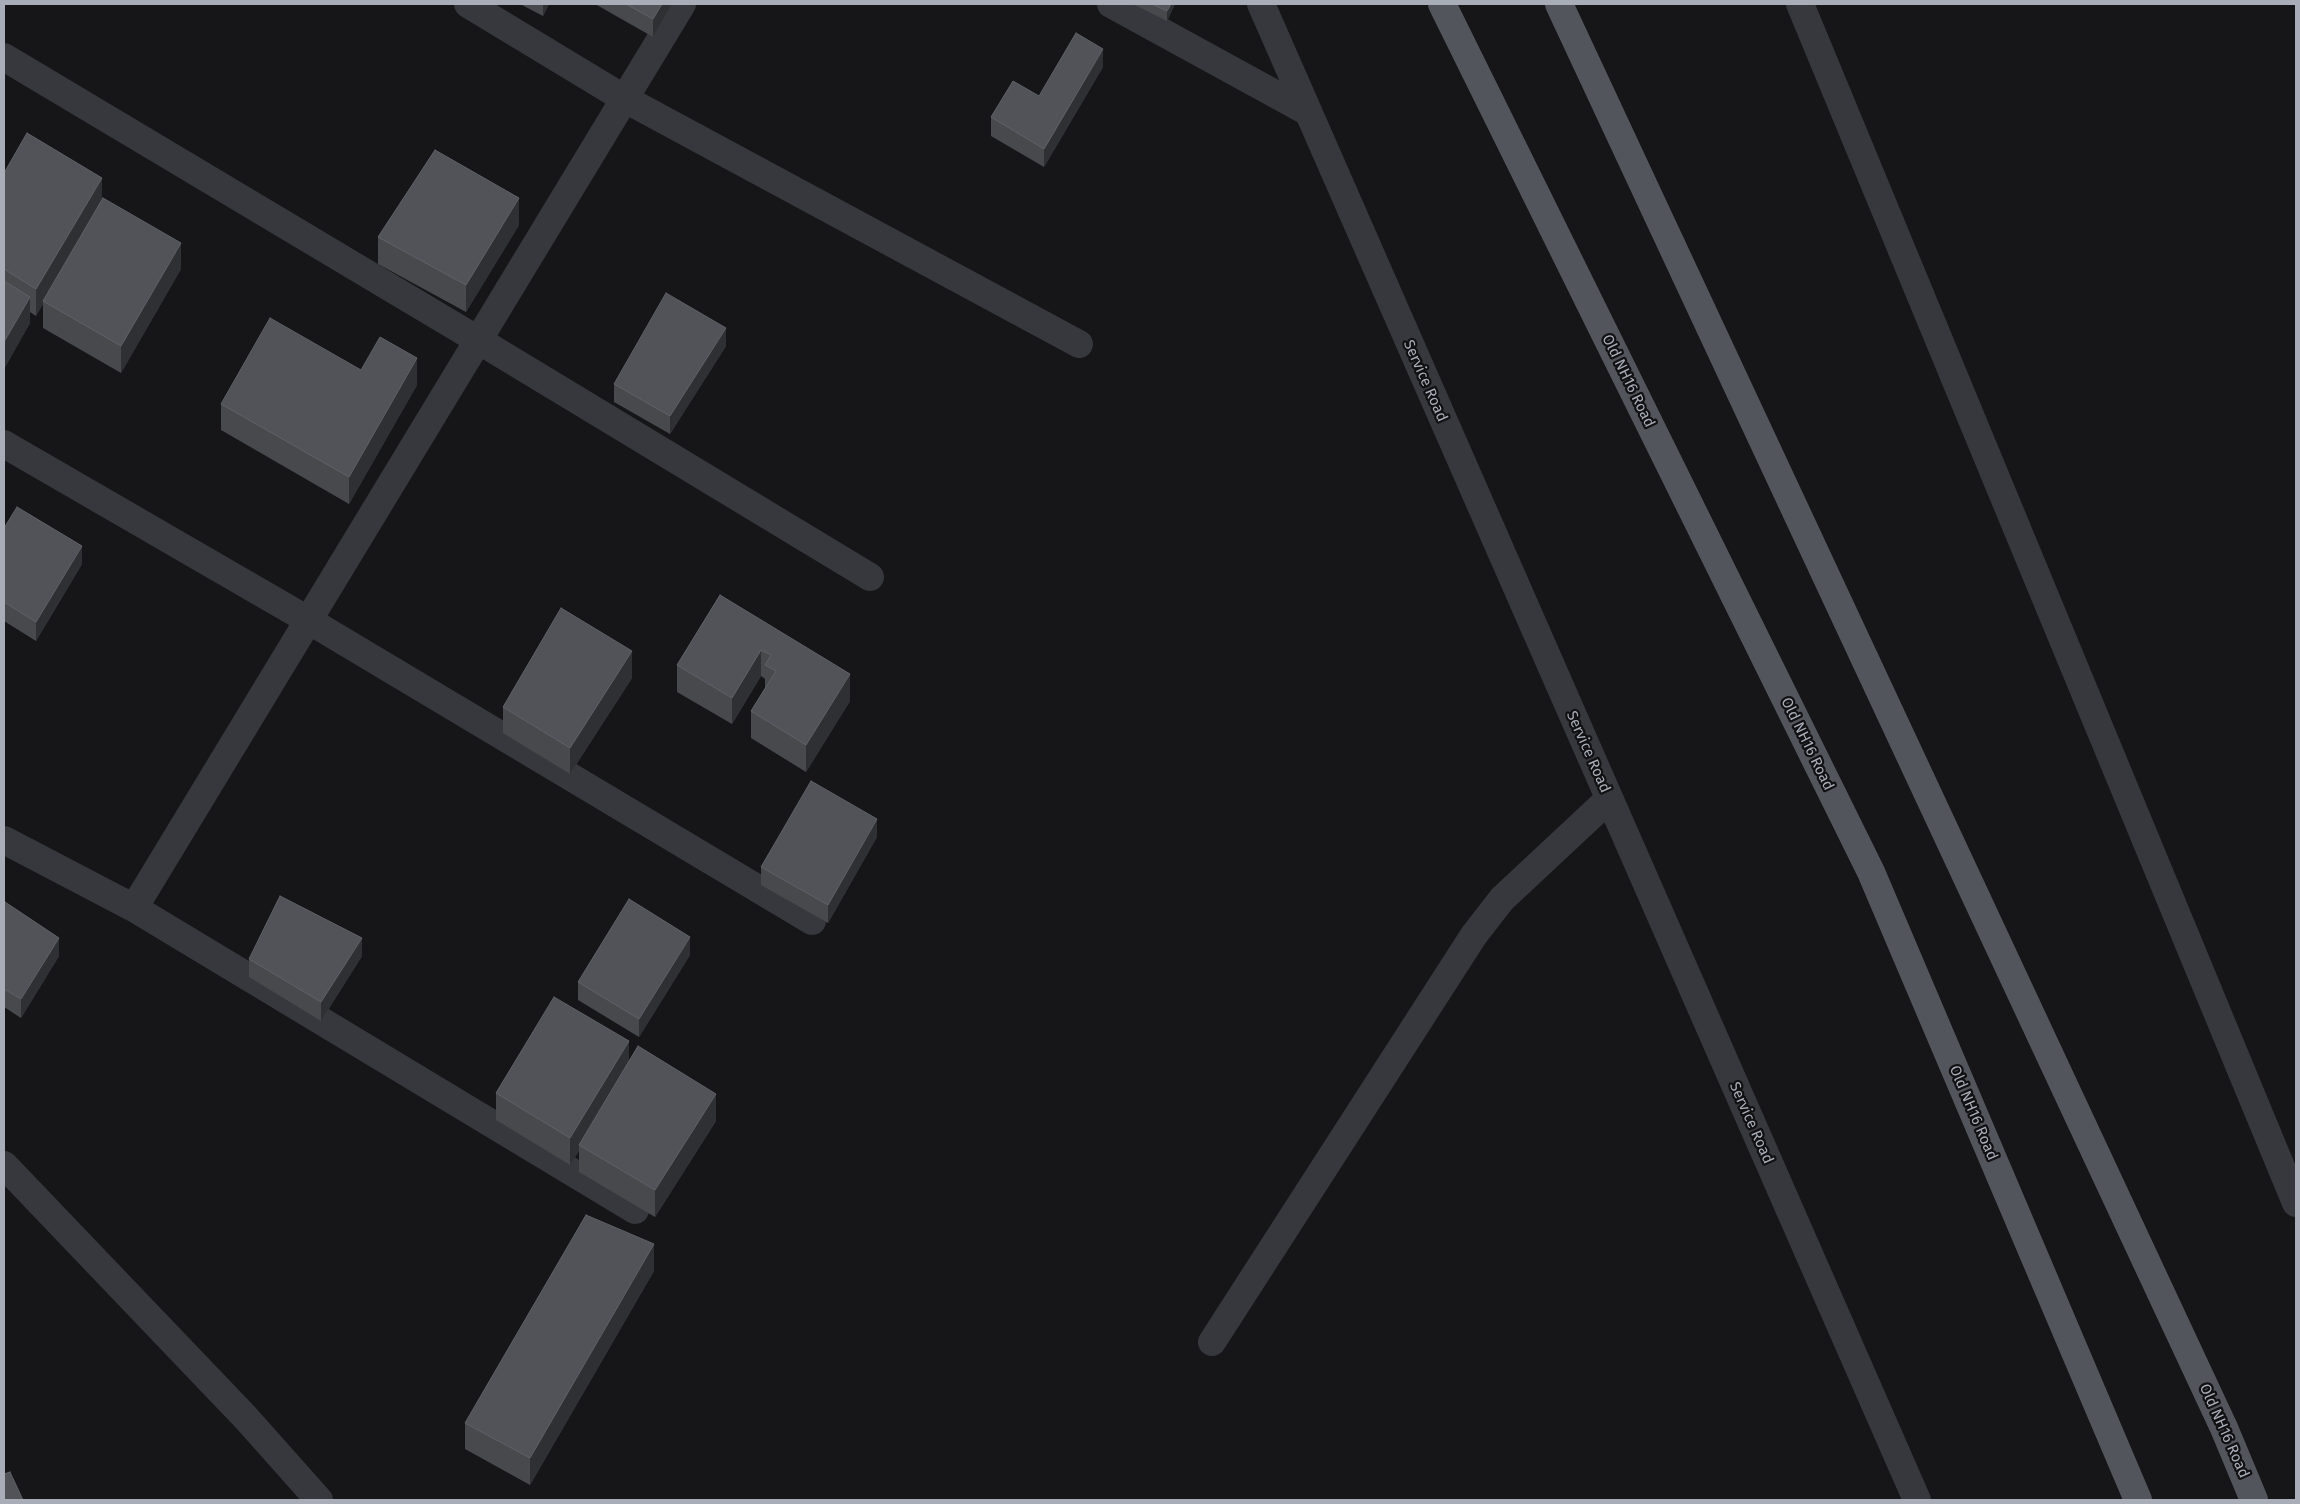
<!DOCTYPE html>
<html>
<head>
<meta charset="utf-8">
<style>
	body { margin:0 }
	#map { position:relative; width:2300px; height:1504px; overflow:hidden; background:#161618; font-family:"Fira Sans",sans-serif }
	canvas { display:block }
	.frame { position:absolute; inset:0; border:5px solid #a8adb8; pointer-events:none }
</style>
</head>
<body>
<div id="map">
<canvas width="2300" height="1504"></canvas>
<div class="frame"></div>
</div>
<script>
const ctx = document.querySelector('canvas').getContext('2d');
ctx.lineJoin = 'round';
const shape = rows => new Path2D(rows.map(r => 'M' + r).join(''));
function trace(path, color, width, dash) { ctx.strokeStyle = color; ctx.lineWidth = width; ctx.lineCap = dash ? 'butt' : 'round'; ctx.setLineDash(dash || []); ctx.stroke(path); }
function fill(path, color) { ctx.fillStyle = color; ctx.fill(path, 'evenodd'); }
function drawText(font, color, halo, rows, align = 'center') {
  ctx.font = font + ' "Fira Sans",sans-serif'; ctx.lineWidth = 4.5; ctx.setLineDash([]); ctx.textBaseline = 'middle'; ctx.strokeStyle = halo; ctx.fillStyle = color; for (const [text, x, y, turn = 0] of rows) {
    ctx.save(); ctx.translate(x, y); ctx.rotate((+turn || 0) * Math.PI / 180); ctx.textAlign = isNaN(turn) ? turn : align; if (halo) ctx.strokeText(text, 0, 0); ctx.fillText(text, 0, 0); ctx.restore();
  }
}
trace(shape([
	[468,4,625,99,1079,344],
	[1111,4,1308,112],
	[1261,4,1917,1500],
	[1800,4,2296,1203],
	[4,57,478,340,870,577],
	[4,444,308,620,812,921],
	[4,840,134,908,635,1210],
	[134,908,682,4],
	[4,1165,246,1418,319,1500],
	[1212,1342,1474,935,1502,899,1609,799]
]), '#37383d', 28);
trace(shape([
	[1442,4,1871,872,2138,1500],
	[1559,4,2224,1428,2254,1500]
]), '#53555c', 28);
fill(shape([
	[520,4,549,4,543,16],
	[595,4,672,4,653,37],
	[1133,4,1175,4,1167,21],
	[1103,67,1044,167,991,136,991,117],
	[4,173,102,199,181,269,121,373,43,328,43,304,36,316,30,312,30,323,4,369],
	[519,225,466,312,378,264,378,237],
	[726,346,670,434,614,402,614,384],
	[361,370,417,385,349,504,221,430,221,404],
	[4,528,82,564,36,641,4,621],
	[720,595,850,701,806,772,751,738,751,711,765,688,765,679,761,676,732,724,677,692,677,665],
	[632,678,570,774,503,733,503,707],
	[877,837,828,923,761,885,761,867],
	[4,904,59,956,21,1018,4,1007],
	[690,955,639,1037,578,1000,578,982],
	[362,956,321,1021,249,977,249,959],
	[629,1062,716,1121,655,1217,579,1172,579,1151,570,1165,496,1120,496,1093],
	[654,1271,530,1485,465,1449,465,1423]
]), '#47494d');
fill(shape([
	[543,4,549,4,543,16],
	[662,4,672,4,653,37,653,19],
	[1171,4,1175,4,1167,21,1167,11],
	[1103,49,1103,67,1044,167,1044,149],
	[102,178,102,204,43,301,43,304,36,316,36,289],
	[519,198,519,225,466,312,466,285],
	[181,243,181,269,121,373,121,346],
	[30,297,30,323,4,369,4,342],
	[726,328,726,346,670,434,670,416],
	[417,358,417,385,349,504,349,477],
	[82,546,82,564,36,641,36,622],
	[761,650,761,676,732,724,732,698],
	[632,651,632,678,570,774,570,748],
	[850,674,850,701,806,772,806,745],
	[877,819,877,837,828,923,828,905],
	[690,937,690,955,639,1037,639,1019],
	[59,938,59,956,21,1018,21,999],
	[362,938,362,956,321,1021,321,1002],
	[629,1041,629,1068,579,1145,579,1151,570,1165,570,1138],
	[716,1094,716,1121,655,1217,655,1190],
	[654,1244,654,1271,530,1485,530,1458]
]), '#2f3033');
const building = shape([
	[626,4,662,4,653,19,626,4],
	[1152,4,1171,4,1167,11,1152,4],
	[1076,33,1103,49,1044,149,991,117,1013,81,1039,96,1076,33],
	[27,133,102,178,36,289,4,269,4,173,27,133],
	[435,150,519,198,466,285,378,237,435,150],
	[103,198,181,243,121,346,43,301,103,198],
	[4,281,30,297,4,342,4,281],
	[666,293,726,328,670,416,614,384,666,293],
	[270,318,361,370,380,337,417,358,349,477,221,404,270,318],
	[17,507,82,546,36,622,4,602,4,528,17,507],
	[720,595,850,674,806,745,751,711,776,671,765,665,771,655,761,650,732,698,677,665,720,595],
	[561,608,632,651,570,748,503,707,561,608],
	[811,781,877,819,828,905,761,867,811,781],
	[280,896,362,938,321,1002,249,959,280,896],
	[629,899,690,937,639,1019,578,982,629,899],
	[5,902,59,938,21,999,4,989,4,904,5,902],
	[554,997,629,1041,570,1138,496,1093,554,997],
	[638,1046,716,1094,655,1190,579,1145,638,1046],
	[586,1215,654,1244,530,1458,465,1423,586,1215],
	[10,1472,23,1500,4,1500,4,1474,10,1472]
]);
fill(building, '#525359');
trace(building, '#5f6168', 1);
drawText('15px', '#a8adb8', '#111113', [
	["Service Road",1425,381,66],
	["Old NH16 Road",1628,381,64],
	["Old NH16 Road",1807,744,64],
	["Service Road",1588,752,66],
	["Old NH16 Road",1973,1113,67],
	["Service Road",1751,1123,66],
	["Old NH16 Road",2224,1431,66]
]);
</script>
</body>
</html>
